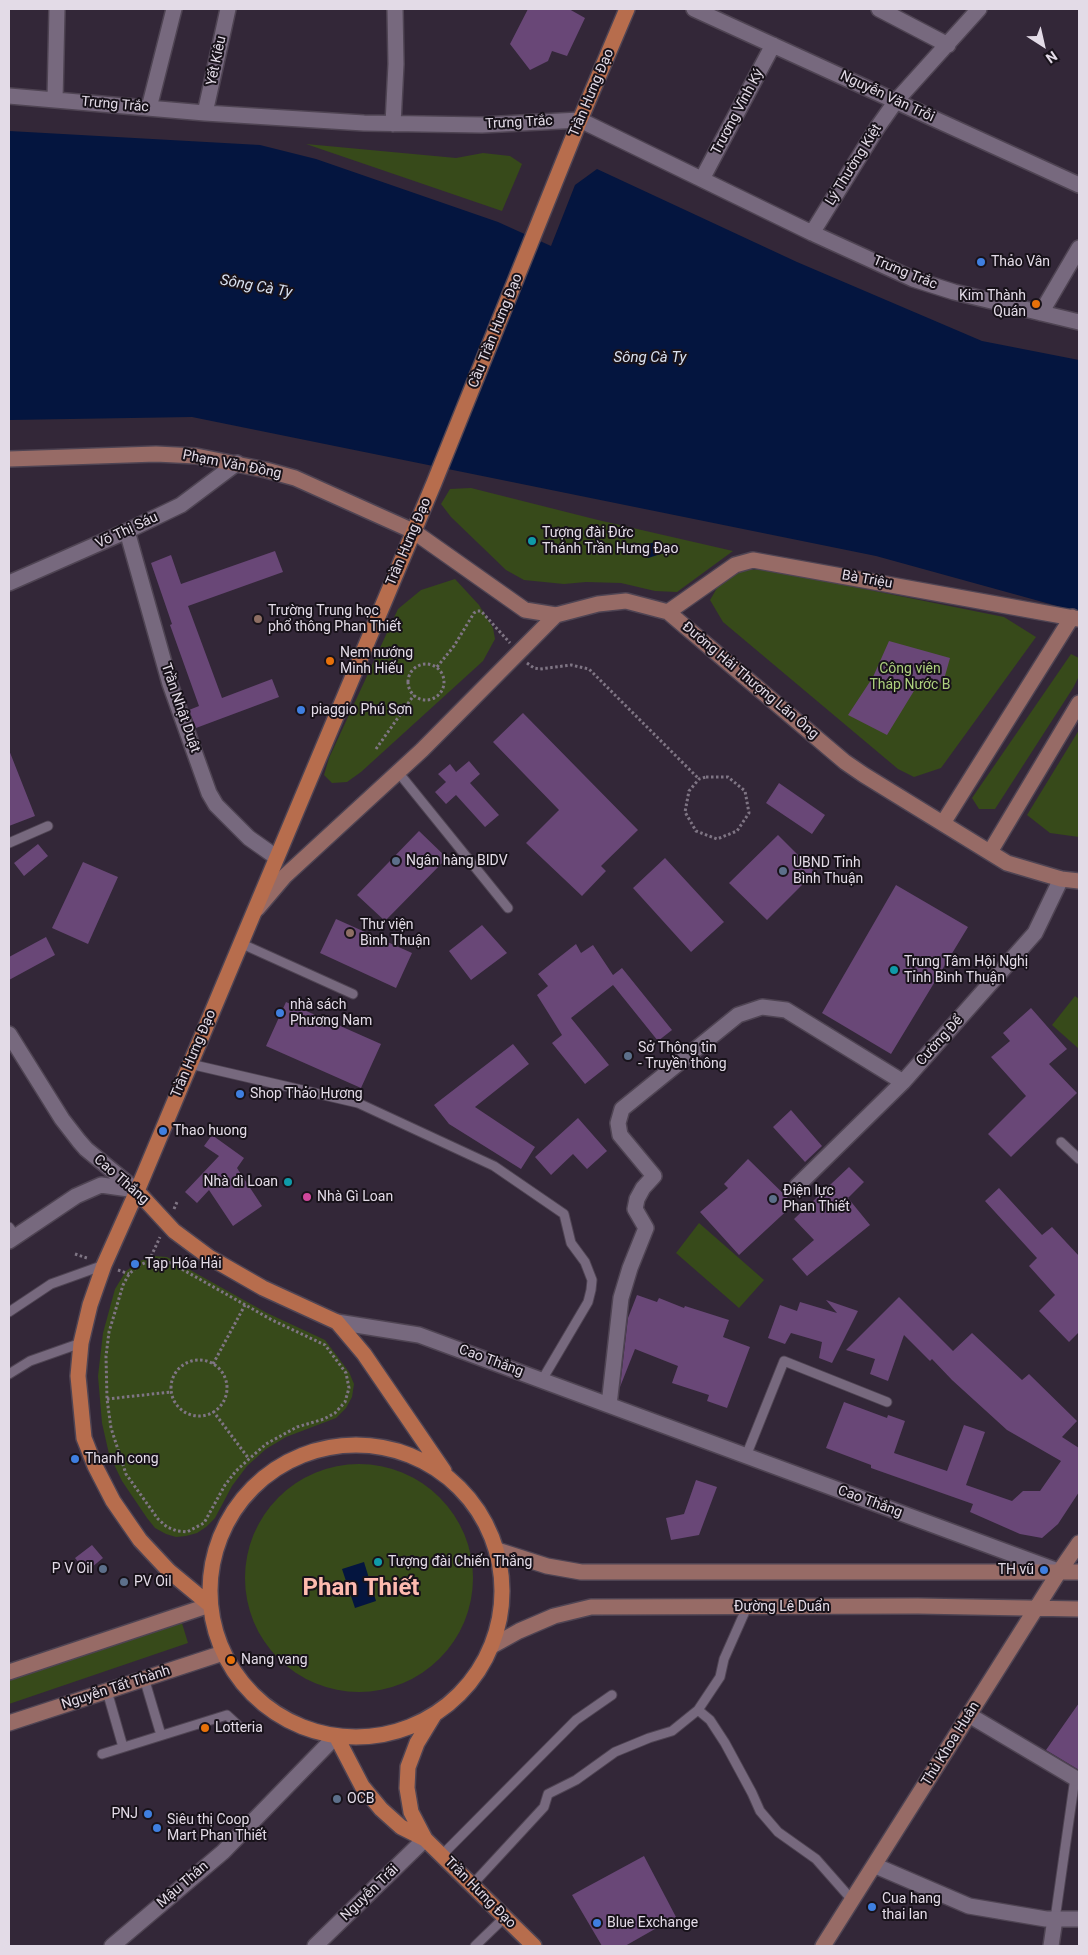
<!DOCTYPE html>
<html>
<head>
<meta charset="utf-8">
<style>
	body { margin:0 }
	#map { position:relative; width:1088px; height:1955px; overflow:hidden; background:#332738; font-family:Roboto,sans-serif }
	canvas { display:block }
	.frame { position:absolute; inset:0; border:10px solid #e3dbe7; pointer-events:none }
	.north { position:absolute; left:1018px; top:20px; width:50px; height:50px; -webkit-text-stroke:4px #18121a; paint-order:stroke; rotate:145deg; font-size:14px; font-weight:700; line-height:20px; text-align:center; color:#e3dbe7 }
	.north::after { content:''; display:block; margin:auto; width:18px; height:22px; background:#e3dbe7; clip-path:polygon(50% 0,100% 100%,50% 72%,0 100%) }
</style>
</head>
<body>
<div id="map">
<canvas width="1088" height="1955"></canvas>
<div class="frame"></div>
<div class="north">N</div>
</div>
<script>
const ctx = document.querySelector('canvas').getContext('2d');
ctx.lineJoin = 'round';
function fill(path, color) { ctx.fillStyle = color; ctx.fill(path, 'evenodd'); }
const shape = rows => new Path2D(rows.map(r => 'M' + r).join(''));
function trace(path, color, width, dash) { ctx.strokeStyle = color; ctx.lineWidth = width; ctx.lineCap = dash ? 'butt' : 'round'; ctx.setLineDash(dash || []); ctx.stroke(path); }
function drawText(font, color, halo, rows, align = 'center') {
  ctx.font = font + ' Roboto,sans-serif'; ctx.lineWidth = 4; ctx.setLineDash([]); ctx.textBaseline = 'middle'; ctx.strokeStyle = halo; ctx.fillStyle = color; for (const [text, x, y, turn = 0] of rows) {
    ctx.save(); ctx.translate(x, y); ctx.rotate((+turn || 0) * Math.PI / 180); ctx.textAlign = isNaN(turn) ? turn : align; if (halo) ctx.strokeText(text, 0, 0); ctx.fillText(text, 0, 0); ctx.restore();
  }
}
fill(shape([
	[306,144,456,158,483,153,510,156,522,164,502,211],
	[471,488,598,520,733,551,677,592,655,591,621,583,586,582,564,584,524,580,506,570,451,517,441,504,450,489],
	[765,569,1004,617,1036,637,941,768,914,777,898,769,723,622,710,600,727,571],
	[455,579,479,605,493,628,495,639,483,661,361,772,347,782,332,783,324,775,329,758,398,609,421,590],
	[1071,654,1079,658,1079,676,1073,688,995,809,979,809,972,798],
	[1079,730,1079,837,1050,833,1027,815],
	[1075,996,1079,999,1079,1049,1052,1025],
	[699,1223,764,1280,739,1308,676,1253],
	[153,1256,167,1257,267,1313,325,1340,349,1372,354,1384,352,1397,346,1408,336,1418,286,1437,266,1449,247,1466,232,1486,215,1518,206,1527,197,1533,186,1536,176,1537,166,1534,155,1528,147,1518,122,1481,109,1454,102,1423,98,1376,103,1333,115,1289,126,1271,140,1261],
	'245 1578a114 114 0 1 1 228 0a114 114 0 1 1-228 0Z',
	[181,1620,188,1643,9,1704,9,1676]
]), '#374a1a');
fill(shape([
	[9,131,260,145,316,159,498,222,551,246,575,185,597,169,797,262,982,341,1079,360,1079,612,876,556,192,417,9,420],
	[659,541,664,553,648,558,640,546],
	[364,1562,376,1601,355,1608,342,1569]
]), '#04153f');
fill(shape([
	[528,9,569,9,585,18,567,56,552,51,548,61,530,70,510,44],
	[275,551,283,572,188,606,222,698,272,679,279,697,196,728,189,710,199,706,170,625,172,624,151,563,171,555,181,584],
	[889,641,950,658,943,683,920,681,887,735,848,715,873,677],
	[523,713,638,830,601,866,606,871,582,896,526,843,559,810,493,742],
	[9,750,35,816,9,826],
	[469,761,480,774,470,783,499,815,485,827,456,795,446,804,435,792,446,782,438,774,450,764,456,772],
	[779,783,825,815,812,834,766,803],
	[419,831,447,858,385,921,357,895],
	[778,835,815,872,767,920,729,883],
	[38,844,48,856,24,876,14,863],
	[665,858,724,922,691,952,633,888],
	[83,862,118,877,88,944,52,928],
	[896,885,968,927,891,1054,822,1013],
	[336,919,412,953,396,988,320,953],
	[482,925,507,953,471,980,449,951],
	[46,937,55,955,9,980,9,957],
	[576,944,581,953,593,945,613,975,622,968,672,1030,658,1041,613,985,571,1018,609,1065,585,1084,552,1043,562,1035,537,995,548,986,538,974],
	[286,1002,381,1044,361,1088,266,1046],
	[1031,1008,1067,1049,1049,1064,1077,1093,1011,1157,988,1134,1026,1096,991,1057,1010,1041,1003,1033],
	[513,1044,529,1064,475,1107,535,1147,521,1169,449,1124,434,1105],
	[791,1110,822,1146,805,1162,773,1127],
	[578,1118,607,1151,587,1169,573,1154,551,1175,535,1157],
	[212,1135,244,1158,237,1168,262,1206,233,1226,209,1190,197,1203,185,1192,219,1156,204,1146],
	[748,1159,794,1204,739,1255,700,1212,728,1188,724,1184],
	[849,1167,864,1182,848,1198,870,1225,807,1276,792,1259,814,1240,794,1219],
	[999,1188,1042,1235,1052,1227,1079,1256,1079,1332,1069,1342,1039,1311,1055,1295,1029,1266,1037,1258,985,1201],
	[637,1295,657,1302,659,1298,684,1308,685,1306,729,1320,723,1337,750,1347,727,1408,707,1401,709,1395,672,1383,678,1366,635,1349,620,1387,628,1318],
	[899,1297,953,1351,972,1333,1022,1380,1029,1374,1077,1421,1062,1437,1079,1448,1079,1492,1058,1524,1042,1538,1020,1534,970,1512,973,1504,871,1468,871,1465,826,1448,844,1402,887,1418,888,1415,905,1421,894,1453,947,1471,964,1425,985,1432,966,1485,1012,1501,1023,1491,1040,1491,1061,1461,1007,1430,952,1380,932,1359,930,1361,904,1335,888,1381,870,1374,875,1359,846,1350],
	[826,1300,858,1311,832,1363,819,1358,822,1342,791,1333,785,1344,768,1338,780,1305,797,1311,800,1302,837,1313],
	[696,1480,717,1487,699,1535,671,1540,666,1518,684,1514],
	[92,1545,103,1558,86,1572,75,1558],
	[1079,1703,1079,1770,1046,1750],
	[644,1856,676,1917,625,1946,602,1946,572,1895]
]), '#694777');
const lane = shape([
	[398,772,508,908],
	[9,843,48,826],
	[240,943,353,994],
	[190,1064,358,1103,494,1166,564,1214,571,1243,585,1262,592,1280,591,1290,588,1302,542,1380],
	[1061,1142,1079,1159],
	[9,1227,16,1236],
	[9,1312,51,1284,104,1265],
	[9,1374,30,1361,81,1343],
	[746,1456,784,1361,887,1402],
	[144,1678,161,1735],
	[107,1691,123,1747],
	[698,1710,710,1720,725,1743,752,1793,760,1811,778,1832,816,1859,853,1901],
	[102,1754,227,1715,241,1728],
	[442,1855,576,1720,612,1695],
	[472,1885,544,1807,548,1794,576,1780,615,1752,649,1738,672,1731,698,1710,720,1677,724,1659,747,1607],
	[1055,1919,1075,1778,1079,1780],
	[475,1946,505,1917]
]);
const street = shape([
	[694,9,1079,185],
	[879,9,948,45],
	[9,96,205,113,364,123,482,125,580,120,812,233,913,279,954,292,1079,322],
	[55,100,57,9],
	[149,108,174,9],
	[205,113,228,9],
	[393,124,396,64,395,9],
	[702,179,773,45],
	[812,233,877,128,896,101,979,9],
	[1041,313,1079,248],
	[127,531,170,684,209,793,216,805,249,838,276,857],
	[9,583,127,531,181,505,237,463],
	[9,1034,62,1119,79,1141,86,1149,137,1191],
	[797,1186,903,1082,1035,933,1061,879],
	[9,1241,76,1196,101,1185,136,1190],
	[337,1322,419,1335,1058,1571],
	[609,1405,621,1298,630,1268,646,1228,635,1209,637,1199,643,1188,654,1176,620,1135,618,1123,622,1109,738,1015,762,1007,786,1010,903,1082],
	[969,1715,1075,1778],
	[876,1866,969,1906,1046,1919,1079,1919],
	[112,1946,223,1852,336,1736],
	[315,1946,425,1839],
	[1051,1946,1055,1919]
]);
const secondary = shape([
	[9,459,156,454,196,456,266,470,295,478,413,531,525,610,556,615,598,604,626,601,668,612,845,762,864,775,1007,863,1061,879,1079,881],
	[668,612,735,565,753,560,1079,619],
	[943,823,1072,617],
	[990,852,1079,703],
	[257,909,285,876,422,750,556,615],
	[497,1550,547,1566,581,1572,1079,1572],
	[492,1646,519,1631,554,1616,591,1607,918,1606,1079,1609],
	[9,1672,210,1605],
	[9,1723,223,1653],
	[823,1946,1059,1572,1079,1543]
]);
const primary = shape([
	[137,1191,174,1231,209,1257,263,1288,337,1322,364,1354,444,1471],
	'210 1591a146 146 0 1 1 292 0a146 146 0 1 1-292 0Z',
	[210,1605,169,1571,140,1540,113,1501,95,1466,84,1438,78,1376,81,1343,90,1305,104,1265,137,1191,434,483,580,120,627,9],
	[336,1736,362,1786,381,1809,401,1827,425,1839,534,1946],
	[425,1839,411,1812,407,1788,408,1767,417,1743,434,1715]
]);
trace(lane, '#4f4453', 11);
trace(street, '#4f4453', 18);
trace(secondary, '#4f4453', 18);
trace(primary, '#4f4453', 18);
trace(shape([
	[527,663,534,668,540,669,571,665,589,669,699,779],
	'408 682a18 18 0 1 1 36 0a18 18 0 1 1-36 0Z',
	[437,667,454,646,474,613,477,611,481,611,510,643],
	[376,749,414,695],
	[706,777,728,777,745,791,749,813,737,831,717,839,696,831,685,812,689,791,699,779,706,777],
	[174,1209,177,1202],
	[75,1254,87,1258],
	[159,1260,171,1263,272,1320,325,1345,346,1373,349,1388,345,1402,335,1413,324,1419,297,1427,266,1444,249,1459,236,1471,225,1485,204,1523,187,1532,177,1531,167,1527,158,1519,126,1474,111,1428,107,1399,106,1356,109,1332,123,1285,129,1274,138,1266,149,1261,159,1260],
	[149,1261,160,1237],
	[118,1270,129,1274],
	'171 1388a28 28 0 1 1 56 0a28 28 0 1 1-56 0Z',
	[213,1364,245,1305],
	[107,1399,171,1392],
	[213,1411,249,1459]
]), '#7f7584', 3, [2.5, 2.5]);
trace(lane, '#77697e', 9);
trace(street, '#77697e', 15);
trace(secondary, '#976b66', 15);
trace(primary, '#b76d4d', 15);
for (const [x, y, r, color] of [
	[981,262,5,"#3f7fe0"],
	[1036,304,5,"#e8710a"],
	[532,541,5,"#0f9aa8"],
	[258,619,5,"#8d6e63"],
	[330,661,5,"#e8710a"],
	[301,710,5,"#3f7fe0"],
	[396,861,5,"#5c6f8a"],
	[783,871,5,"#5c6f8a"],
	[350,933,5,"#8d6e63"],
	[894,970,5,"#0f9aa8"],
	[280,1013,5,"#3f7fe0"],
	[628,1056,5,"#5c6f8a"],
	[240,1094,5,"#3f7fe0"],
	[163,1131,5,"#3f7fe0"],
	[288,1182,5,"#0f9aa8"],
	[307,1197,5,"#d1479c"],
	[773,1199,5,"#5c6f8a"],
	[135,1264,5,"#3f7fe0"],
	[75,1459,5,"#3f7fe0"],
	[378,1562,5,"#0f9aa8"],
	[103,1569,5,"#5c6f8a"],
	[1044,1570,5,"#3f7fe0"],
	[124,1582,5,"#5c6f8a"],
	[231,1660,5,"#e8710a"],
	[205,1728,5,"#e8710a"],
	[337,1799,5,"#5c6f8a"],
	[148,1814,5,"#3f7fe0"],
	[157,1828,5,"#3f7fe0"],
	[872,1907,5,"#3f7fe0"],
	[597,1923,5,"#3f7fe0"]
]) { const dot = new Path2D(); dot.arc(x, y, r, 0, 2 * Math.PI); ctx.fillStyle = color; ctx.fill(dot); trace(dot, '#18121a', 2); }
drawText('14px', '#e3dbe7', '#18121a', [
	["Yết Kiêu",217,61,-78],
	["Trần Hưng Đạo",592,93,-67],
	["Nguyễn Văn Trỗi",887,97,25],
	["Trưng Trắc",115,105,5],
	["Trương Vĩnh Ký",738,112,-62],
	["Trưng Trắc",519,123,-3],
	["Lý Thường Kiệt",854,165,-58],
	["Trưng Trắc",905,273,22],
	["Cầu Trần Hưng Đạo",496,331,-68],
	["Phạm Văn Đồng",232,465,11],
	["Võ Thị Sáu",127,531,-25],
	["Trần Hưng Đạo",409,542,-67],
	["Bà Triệu",867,580,10],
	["Đường Hải Thượng Lãn Ông",750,681,40],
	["Trần Nhật Duật",180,708,71],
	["Cường Để",940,1041,-48],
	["Trần Hưng Đạo",194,1054,-67],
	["Cao Thắng",121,1180,41],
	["Cao Thắng",491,1361,20],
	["Cao Thắng",870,1502,20],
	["Đường Lê Duẩn",782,1607],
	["Nguyễn Tất Thành",116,1688,-18],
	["Thủ Khoa Huân",951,1744,-58],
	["Mậu Thân",183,1885,-41],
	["Nguyễn Trãi",370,1893,-44],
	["Trần Hưng Đạo",480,1893,45]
]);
drawText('14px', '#e3dbe7', '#18121a', [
	["Thảo Vân",991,262],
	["Kim Thành",1026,296,"right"],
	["Quán",1026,312,"right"],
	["Tượng đài Đức",542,533],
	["Thánh Trần Hưng Đạo",542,549],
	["Trường Trung học",268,611],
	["phổ thông Phan Thiết",268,627],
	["Nem nướng",340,653],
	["Minh Hiếu",340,669],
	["piaggio Phú Sơn",311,710],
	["Ngân hàng BIDV",406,861],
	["UBND Tỉnh",793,863],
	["Bình Thuận",793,879],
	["Thư viện",360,925],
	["Bình Thuận",360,941],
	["Trung Tâm Hội Nghị",904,962],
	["Tỉnh Bình Thuận",904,978],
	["nhà sách",290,1005],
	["Phương Nam",290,1021],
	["Sở Thông tin",638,1048],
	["- Truyền thông",638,1064],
	["Shop Thảo Hương",250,1094],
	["Thao huong",173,1131],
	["Nhà dì Loan",278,1182,"right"],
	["Điện lực",783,1191],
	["Phan Thiết",783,1207],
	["Nhà Gì Loan",317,1197],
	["Tạp Hóa Hải",145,1264],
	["Thanh cong",85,1459],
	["Tượng đài Chiến Thắng",388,1562],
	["P V Oil",93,1569,"right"],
	["TH vũ",1034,1570,"right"],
	["PV Oil",134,1582],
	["Nang vang",241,1660],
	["Lotteria",215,1728],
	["OCB",347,1799],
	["PNJ",138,1814,"right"],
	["Siêu thị Coop",167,1820],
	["Mart Phan Thiết",167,1836],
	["Cua hang",882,1899],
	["thai lan",882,1915],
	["Blue Exchange",607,1923]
], 'left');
drawText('14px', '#add07e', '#18121a', [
	["Công viên",910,669],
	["Tháp Nước B",910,685]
]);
drawText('italic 15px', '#d9e1f0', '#18121a', [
	["Sông Cà Ty",256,287,10],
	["Sông Cà Ty",650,358]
]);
drawText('bold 24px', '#febaaf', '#18121a', [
	["Phan Thiết",361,1589]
]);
</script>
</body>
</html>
